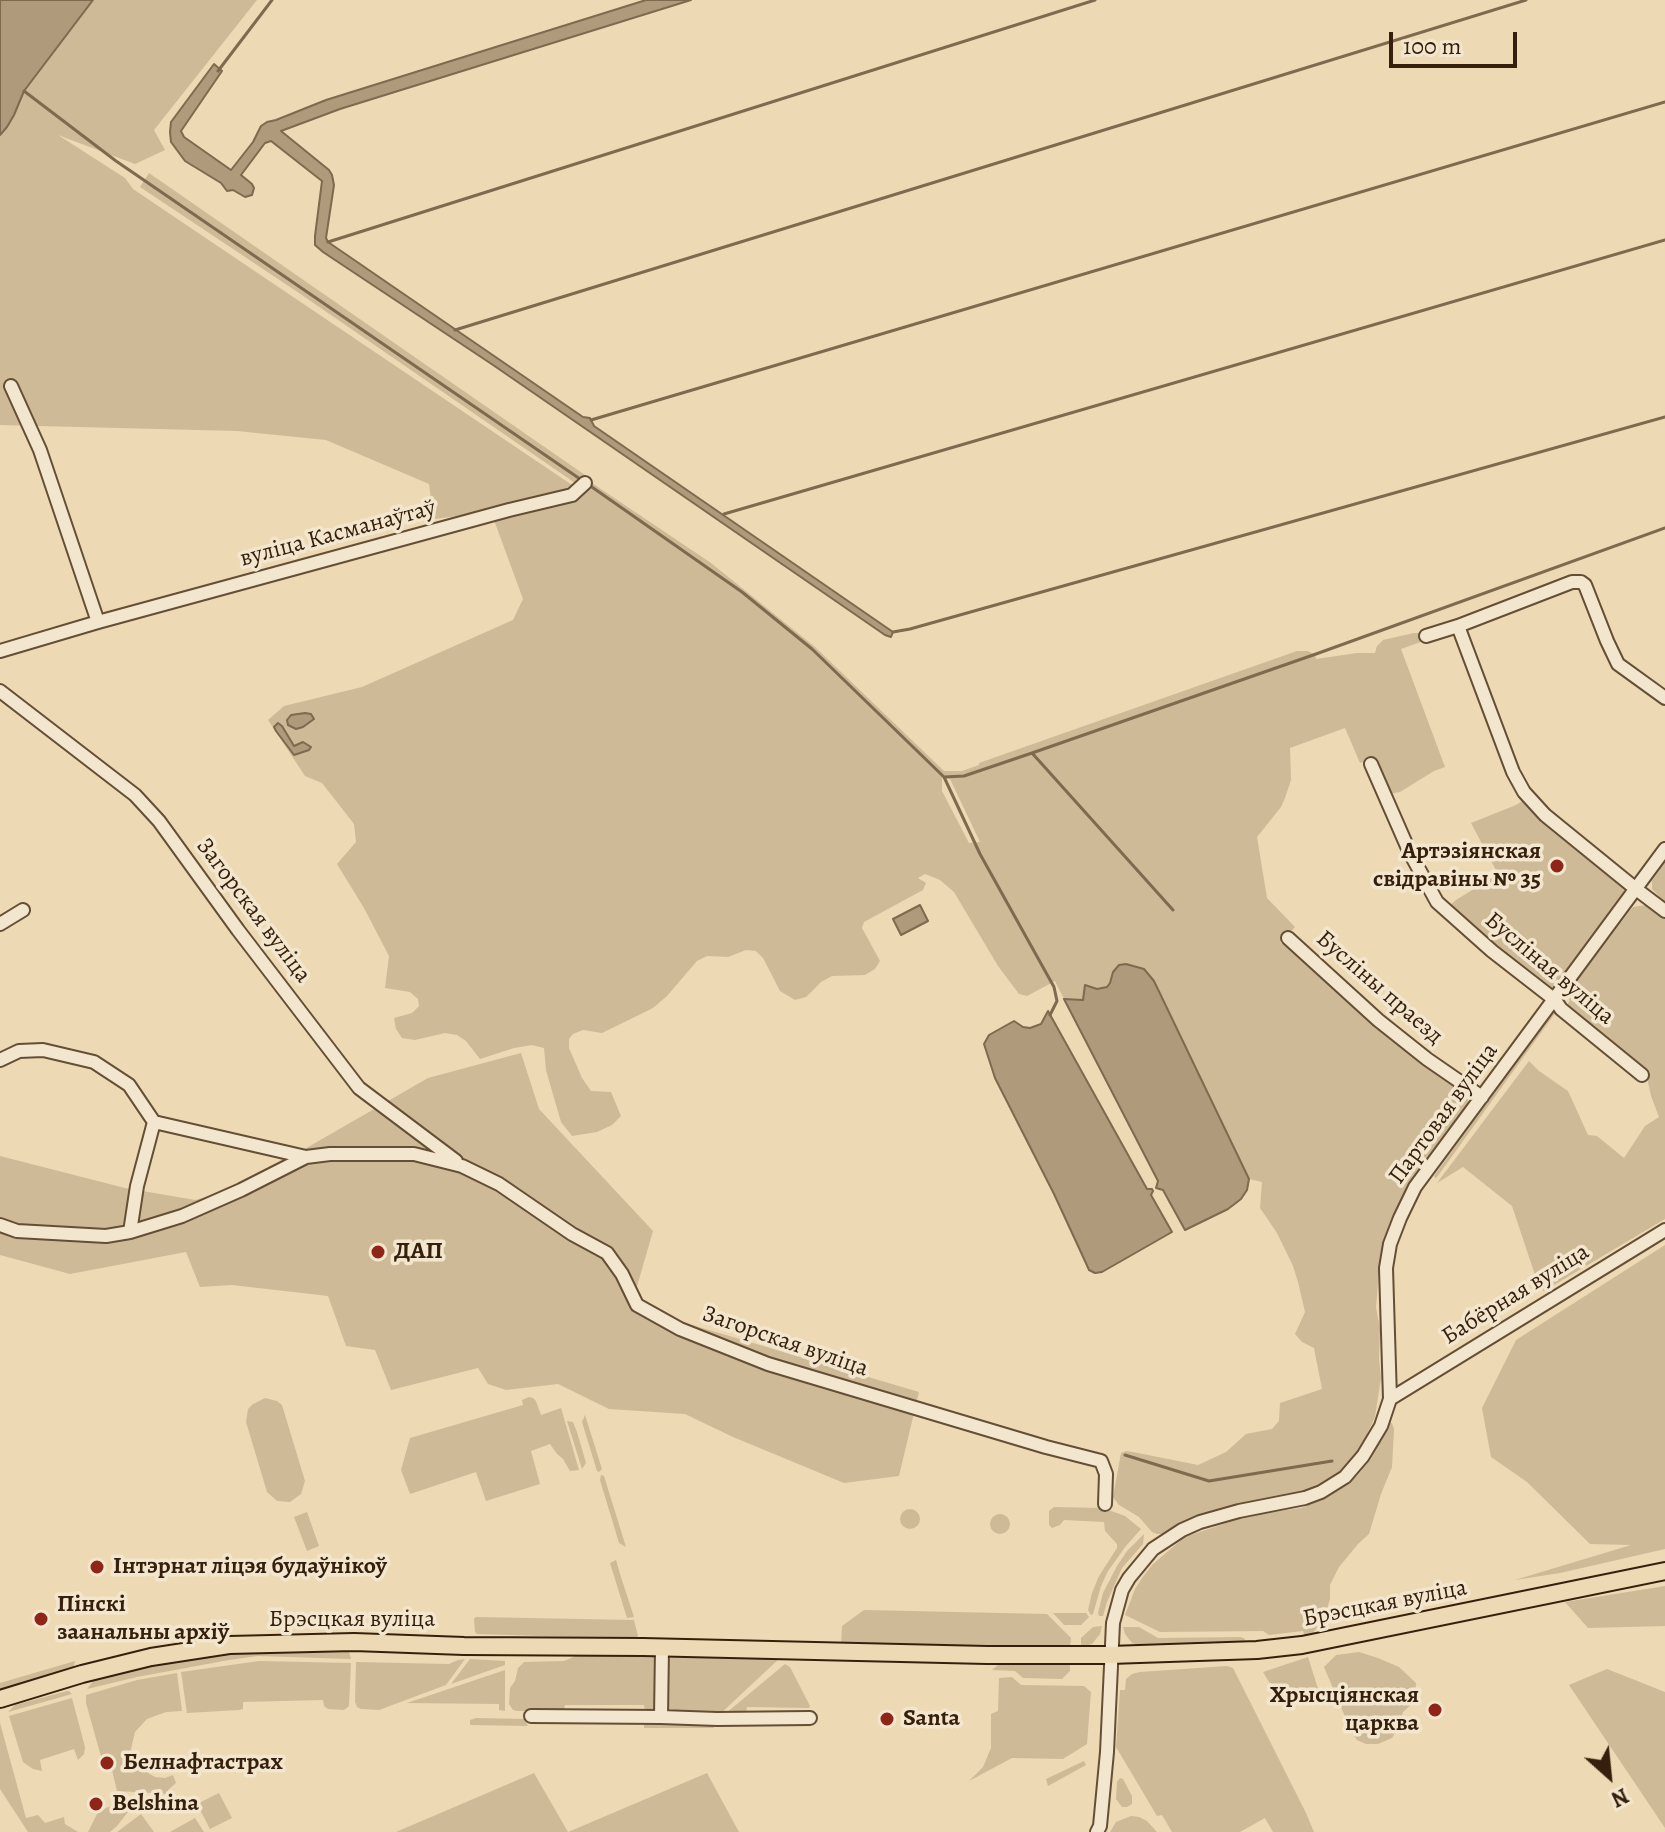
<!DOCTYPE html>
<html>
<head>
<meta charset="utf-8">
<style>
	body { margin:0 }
	#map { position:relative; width:1665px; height:1832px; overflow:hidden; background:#edd9b3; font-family:Alegreya,serif }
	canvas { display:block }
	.north { position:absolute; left:1569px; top:1736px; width:80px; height:80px; -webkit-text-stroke:6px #f3e6ce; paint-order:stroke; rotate:153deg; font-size:22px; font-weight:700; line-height:32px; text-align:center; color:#36200d }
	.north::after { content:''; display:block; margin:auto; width:28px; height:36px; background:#36200d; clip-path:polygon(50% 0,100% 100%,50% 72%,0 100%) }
	.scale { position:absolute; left:1389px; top:32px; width:128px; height:36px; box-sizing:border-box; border:4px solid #36200d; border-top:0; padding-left:10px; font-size:24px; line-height:28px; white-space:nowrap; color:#36200d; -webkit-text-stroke:6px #f3e6ce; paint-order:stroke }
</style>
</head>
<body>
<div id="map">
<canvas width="1665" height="1832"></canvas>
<div class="north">N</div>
<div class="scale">100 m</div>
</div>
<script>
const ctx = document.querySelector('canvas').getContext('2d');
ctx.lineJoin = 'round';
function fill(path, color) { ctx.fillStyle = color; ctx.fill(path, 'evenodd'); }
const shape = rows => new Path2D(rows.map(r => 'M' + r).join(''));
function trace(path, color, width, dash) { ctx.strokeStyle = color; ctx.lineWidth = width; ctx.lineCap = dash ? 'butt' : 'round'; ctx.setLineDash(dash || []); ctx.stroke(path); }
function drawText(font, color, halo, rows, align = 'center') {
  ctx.font = font + ' Alegreya,serif'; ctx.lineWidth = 7; ctx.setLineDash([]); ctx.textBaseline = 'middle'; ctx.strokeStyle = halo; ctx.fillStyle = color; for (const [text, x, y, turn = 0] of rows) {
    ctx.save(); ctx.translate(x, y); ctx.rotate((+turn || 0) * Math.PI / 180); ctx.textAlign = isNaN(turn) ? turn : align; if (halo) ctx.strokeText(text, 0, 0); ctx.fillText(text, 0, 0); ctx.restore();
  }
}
fill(shape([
	[93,0,257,0,154,130,165,150,135,164,58,135,125,178,133,189,575,487,589,481,711,563,815,647,944,771,962,771,979,765,979,763,1297,651,1308,651,1315,655,1316,659,1357,653,1375,653,1377,646,1383,640,1414,633,1424,633,1429,639,1401,649,1445,767,1434,771,1400,792,1389,794,1374,758,1360,763,1345,728,1290,748,1291,780,1285,798,1281,807,1257,837,1267,898,1295,927,1280,942,1315,969,1457,1086,1468,1099,1468,1106,1409,1189,1397,1209,1385,1241,1379,1272,1376,1307,1380,1329,1379,1358,1381,1378,1375,1417,1360,1449,1340,1473,1314,1489,1246,1502,1234,1509,1204,1514,1191,1519,1162,1534,1157,1534,1152,1532,1139,1517,1119,1505,1113,1497,1121,1453,1126,1451,1133,1452,1198,1465,1226,1452,1246,1434,1272,1429,1279,1421,1280,1403,1322,1389,1314,1348,1302,1342,1295,1334,1305,1312,1298,1282,1293,1266,1277,1233,1260,1208,1262,1182,1249,1179,1155,981,1144,969,1113,972,1110,983,1107,986,1097,989,1083,1000,1064,999,1055,981,1027,996,1019,994,998,966,954,892,940,880,925,874,918,878,926,883,923,890,864,922,862,928,880,961,875,969,865,975,832,976,821,982,806,997,795,1000,780,991,763,958,756,951,746,950,728,957,707,956,697,961,667,996,653,1008,602,1033,583,1030,573,1034,569,1039,569,1048,582,1078,591,1091,611,1092,621,1116,612,1125,597,1132,572,1136,561,1122,546,1070,544,1048,532,1045,514,1048,480,1059,466,1041,457,1035,445,1033,415,1040,402,1038,396,1029,394,1018,412,1013,419,1006,418,999,410,992,385,988,389,956,364,908,337,864,356,842,354,824,322,783,305,776,268,720,284,706,362,687,513,620,523,599,491,512,434,519,429,484,326,440,237,431,0,425,0,135,14,115,24,91],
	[942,778,950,779,980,842,969,843,942,791],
	[149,173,585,475,578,485,296,291,140,187],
	[1524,800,1623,884,1624,891,1624,898,1557,988,1552,992,1548,992,1449,906,1456,900,1498,874,1471,823,1516,805],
	[1665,862,1665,902,1652,889,1652,881],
	[1646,905,1653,907,1665,916,1665,1219,1544,1291,1539,1287,1512,1206,1463,1167,1437,1183,1529,1061,1539,1071,1568,1091,1588,1135,1597,1136,1624,1158,1645,1126,1659,1117,1651,1096,1646,1073,1566,1007,1570,1000,1565,996,1628,913,1633,907],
	[1556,1012,1437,1177,1435,1178,1434,1176,1549,1016],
	[521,1053,539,1109,653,1231,631,1307,919,1392,899,1476,844,1483,733,1437,685,1414,609,1409,558,1384,506,1390,488,1384,478,1368,391,1390,375,1350,346,1346,328,1296,232,1285,200,1287,186,1252,70,1274,0,1255,0,1156,125,1188,195,1200,237,1188,428,1078],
	[1665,1245,1665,1549,1560,1573,1515,1580,1631,1545,1590,1544,1527,1482,1491,1457,1482,1408,1516,1340],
	[529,1397,533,1398,536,1401,541,1415,561,1408,579,1470,570,1471,563,1459,557,1454,550,1444,531,1451,540,1484,486,1501,476,1472,410,1494,401,1470,410,1438,523,1405,522,1400],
	[265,1398,277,1401,282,1405,305,1481,301,1494,290,1502,277,1501,267,1492,246,1422,248,1409,253,1404],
	[585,1415,602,1469,599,1472,597,1471,582,1422],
	[567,1421,573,1422,577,1432,586,1463,582,1469],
	[1388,1423,1392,1423,1394,1429,1392,1467,1381,1494,1369,1534,1358,1544,1339,1567,1330,1585,1330,1599,1326,1612,1320,1624,1311,1635,1305,1637,1303,1631,1269,1635,1263,1631,1160,1632,1125,1615,1135,1589,1142,1578,1153,1564,1180,1541,1188,1536,1250,1515,1301,1508,1324,1499,1357,1476,1371,1459],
	[601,1475,604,1476,626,1547,619,1543,600,1480],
	[1054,1507,1103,1508,1125,1516,1141,1529,1126,1546,1108,1571,1101,1586,1093,1614,1091,1615,1088,1610,1092,1593,1099,1576,1117,1548,1117,1544,1105,1531,1104,1522,1064,1520,1060,1525,1052,1528,1049,1525,1049,1511],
	'900 1519a10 10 0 1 1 20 0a10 10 0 1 1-20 0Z',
	[307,1512,319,1546,307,1551,294,1517],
	'990 1524a10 10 0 1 1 20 0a10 10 0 1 1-20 0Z',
	[1144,1534,1143,1544,1122,1568,1107,1602,1103,1616,1099,1616,1098,1613,1103,1593,1117,1566,1127,1551],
	[616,1560,620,1574,634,1617,627,1618,610,1563],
	[1665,1586,1665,1626,1588,1628,1565,1602],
	[864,1610,1047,1614,1071,1638,1070,1648,841,1646,842,1626],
	[1053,1613,1086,1613,1089,1617,1081,1625,1064,1625],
	[476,1617,634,1620,638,1636,635,1639,477,1634,475,1632,474,1619],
	[1102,1626,1100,1634,1092,1644,1081,1647,1081,1638,1093,1627],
	[1123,1627,1139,1627,1158,1638,1241,1637,1245,1639,1245,1642,1138,1645,1132,1643,1125,1634],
	[345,1650,349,1652,351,1659,258,1656,229,1660,137,1677,87,1689,94,1680,105,1677,208,1653],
	[585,1652,653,1655,658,1663,657,1709,654,1712,645,1712,644,1705,565,1705,564,1711,517,1711,513,1710,509,1704,510,1688,515,1681,518,1668,524,1662,564,1661],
	[677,1652,781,1657,719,1715,667,1712,664,1707,666,1665,671,1657],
	[1359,1652,1378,1658,1399,1667,1416,1683,1415,1701,1403,1712,1398,1728,1392,1738,1378,1744,1366,1744,1357,1740,1352,1733,1324,1667,1336,1655],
	[1308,1657,1319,1692,1281,1691,1269,1682,1263,1672],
	[465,1659,446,1685,379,1710,361,1709,357,1707,355,1702,356,1662,449,1664,458,1660],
	[470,1659,505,1661,505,1665,451,1684],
	[75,1661,73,1669,0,1695,0,1683],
	[259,1661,351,1663,349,1706,344,1710,328,1709,324,1706,323,1700,243,1702,243,1709,239,1710,187,1713,181,1672],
	[785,1664,790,1667,810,1706,809,1708,747,1707,746,1713,725,1714],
	[999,1664,1070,1664,1070,1671,1062,1679,1023,1678,1015,1671,992,1670],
	[1227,1666,1233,1668,1306,1813,1314,1832,1273,1832,1265,1818,1240,1832,1172,1832,1162,1815,1157,1816,1116,1747,1120,1690,1125,1690,1126,1679,1132,1674,1140,1672],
	[1607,1669,1665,1692,1665,1828,1569,1685],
	[505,1670,505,1711,499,1710,499,1704,407,1703],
	[177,1673,182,1711,166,1712,147,1719,135,1732,131,1749,136,1762,141,1769,155,1777,165,1778,173,1775,176,1783,168,1790,169,1794,117,1791,111,1766,104,1767,86,1703,86,1695,137,1680],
	[1012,1677,1021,1685,1084,1686,1091,1692,1087,1744,1063,1759,1012,1758,969,1781,983,1767,991,1748,991,1714,998,1711,999,1678],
	[67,1691,69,1691,72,1694,8,1712,15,1705],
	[72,1698,85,1747,84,1754,78,1760,74,1749,40,1760,42,1771,33,1769,23,1762,9,1716],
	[476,1718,524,1719,528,1726,470,1725,470,1720],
	[644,1722,711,1722,714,1728,644,1728],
	[0,1723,26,1818,38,1815,45,1823,64,1817,65,1824,78,1832,28,1832,0,1789],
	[1084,1761,1086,1765,1048,1786,1046,1779],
	[534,1773,568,1832,707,1773,739,1832,396,1832],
	[1120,1778,1123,1779,1132,1796,1132,1804,1127,1807,1122,1807,1116,1799,1117,1782],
	[219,1793,232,1818,210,1829,197,1804],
	[122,1802,131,1808,117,1826,110,1832,88,1832,97,1814,106,1808],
	[141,1814,154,1832,117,1832],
	[1131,1816,1139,1817,1147,1821,1157,1832,1110,1832,1116,1822],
	[195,1818,204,1832,170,1832]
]), '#ceba97');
const water = shape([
	[0,0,93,0,24,91,14,115,7,127,0,135,0,0],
	[646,0,691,0,340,109,281,131,329,170,332,175,334,185,326,238,328,242,583,417,590,418,594,426,893,632,891,637,885,635,493,365,323,252,315,245,315,236,322,181,271,141,265,143,241,175,252,184,254,188,252,195,245,197,233,190,227,191,221,183,185,161,171,142,170,132,171,122,214,64,222,71,181,131,184,137,231,170,253,142,261,126,267,122,276,120,326,100,646,0],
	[305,713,311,714,314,719,303,727,296,729,288,725,287,720,291,715,305,713],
	[278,723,282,726,294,746,303,742,311,747,309,750,294,755,276,731,274,727,278,723],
	[920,905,928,921,901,935,893,919,920,905],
	[1126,964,1144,969,1154,981,1249,1179,1247,1190,1241,1199,1228,1209,1185,1230,1163,1190,1156,1188,1158,1181,1064,999,1083,1000,1085,985,1097,989,1107,987,1110,983,1113,972,1119,965,1126,964],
	[1048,1011,1147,1189,1152,1189,1153,1191,1151,1195,1172,1232,1102,1272,1095,1273,1089,1270,1085,1261,1054,1194,995,1078,984,1044,989,1035,1014,1021,1023,1027,1030,1028,1041,1024,1048,1011]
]);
fill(water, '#af9a7b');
trace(water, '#7f694f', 2);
trace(shape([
	[218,71,272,0],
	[24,91,116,161,583,481],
	[328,242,1095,0],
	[455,330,1526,0],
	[591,420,1665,102],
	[589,485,742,592,812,649,944,777,980,854,1054,987,1057,1001,1050,1015],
	[724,514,1665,240],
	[893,632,910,629,1665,417],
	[1032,753,1173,910],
	[944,777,964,776,1032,753,1316,654,1665,528],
	[1125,1455,1209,1481,1332,1461]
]), '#7f694f', 3);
const minor = shape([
	[11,386,40,450,98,622],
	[1458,626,1513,772,1524,792,1545,815,1636,889,1665,911],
	[1426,636,1458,626,1572,582,1581,582,1585,585,1607,641,1618,664,1665,698],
	[0,651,98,622,509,510,572,495,585,483],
	[0,691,135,795,159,821,238,930,359,1088,456,1161],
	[1371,764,1410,853,1437,902,1492,951,1555,1000,1561,1009,1642,1075],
	[0,924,23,910],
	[1288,938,1378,1020,1427,1059,1482,1097],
	[0,1060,19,1051,43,1050,94,1062,129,1085,154,1122],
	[154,1122,306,1157,330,1154,414,1154,462,1166,499,1184,572,1234,607,1253,622,1274,637,1305,680,1329,768,1364,1046,1447,1101,1461,1106,1474,1105,1504],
	[0,1225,17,1231,106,1236,130,1232,182,1216,241,1190,306,1157],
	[130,1232,137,1186,154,1122],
	[1390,1399,1665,1230],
	[662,1648,661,1717,717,1719,810,1718],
	[531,1716,661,1717],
	[1097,1832,1100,1826,1107,1752,1113,1623,1122,1590,1129,1578,1153,1549,1182,1530,1200,1522,1239,1511,1305,1498,1321,1492,1345,1477,1363,1456,1381,1426,1390,1399,1386,1268,1390,1244,1400,1218,1415,1187,1665,849]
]);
const major = shape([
	[0,1699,82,1674,151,1657,229,1645,354,1642,464,1646,643,1647,987,1655,1110,1655,1257,1650,1302,1645,1665,1571]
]);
trace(minor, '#644e36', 16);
trace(major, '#36200d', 20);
trace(minor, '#f3e6ce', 12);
trace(major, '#edd9b3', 16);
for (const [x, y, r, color] of [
	[1557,866,8,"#8f2418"],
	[378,1252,8,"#8f2418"],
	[97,1567,8,"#8f2418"],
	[41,1619,8,"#8f2418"],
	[1435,1710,8,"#8f2418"],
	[887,1719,8,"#8f2418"],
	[107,1763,8,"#8f2418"],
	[96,1804,8,"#8f2418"]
]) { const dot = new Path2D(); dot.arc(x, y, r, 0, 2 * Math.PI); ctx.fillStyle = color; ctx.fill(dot); trace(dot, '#f3e6ce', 3); }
drawText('24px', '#36200d', '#f3e6ce', [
	["вуліца Касманаўтаў",338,534,-15],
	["Загорская вуліца",253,911,53],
	["Бусліная вуліца",1549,969,40],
	["Бусліны праезд",1379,988,41],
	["Партовая вуліца",1444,1114,-54],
	["Бабёрная вуліца",1516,1295,-32],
	["Загорская вуліца",785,1342,19],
	["Брэсцкая вуліца",1385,1604,-11],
	["Брэсцкая вуліца",352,1620]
]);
drawText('bold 24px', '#36200d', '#f3e6ce', [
	["Артэзіянская",1541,852,"right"],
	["свідравіны № 35",1541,880,"right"],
	["ДАП",394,1252],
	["Інтэрнат ліцэя будаўнікоў",113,1567],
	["Пінскі",57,1605],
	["заанальны архіў",57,1633],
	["Хрысціянская",1419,1696,"right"],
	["царква",1419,1724,"right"],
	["Santa",903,1719],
	["Белнафтастрах",123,1763],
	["Belshina",112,1804]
], 'left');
</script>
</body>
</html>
